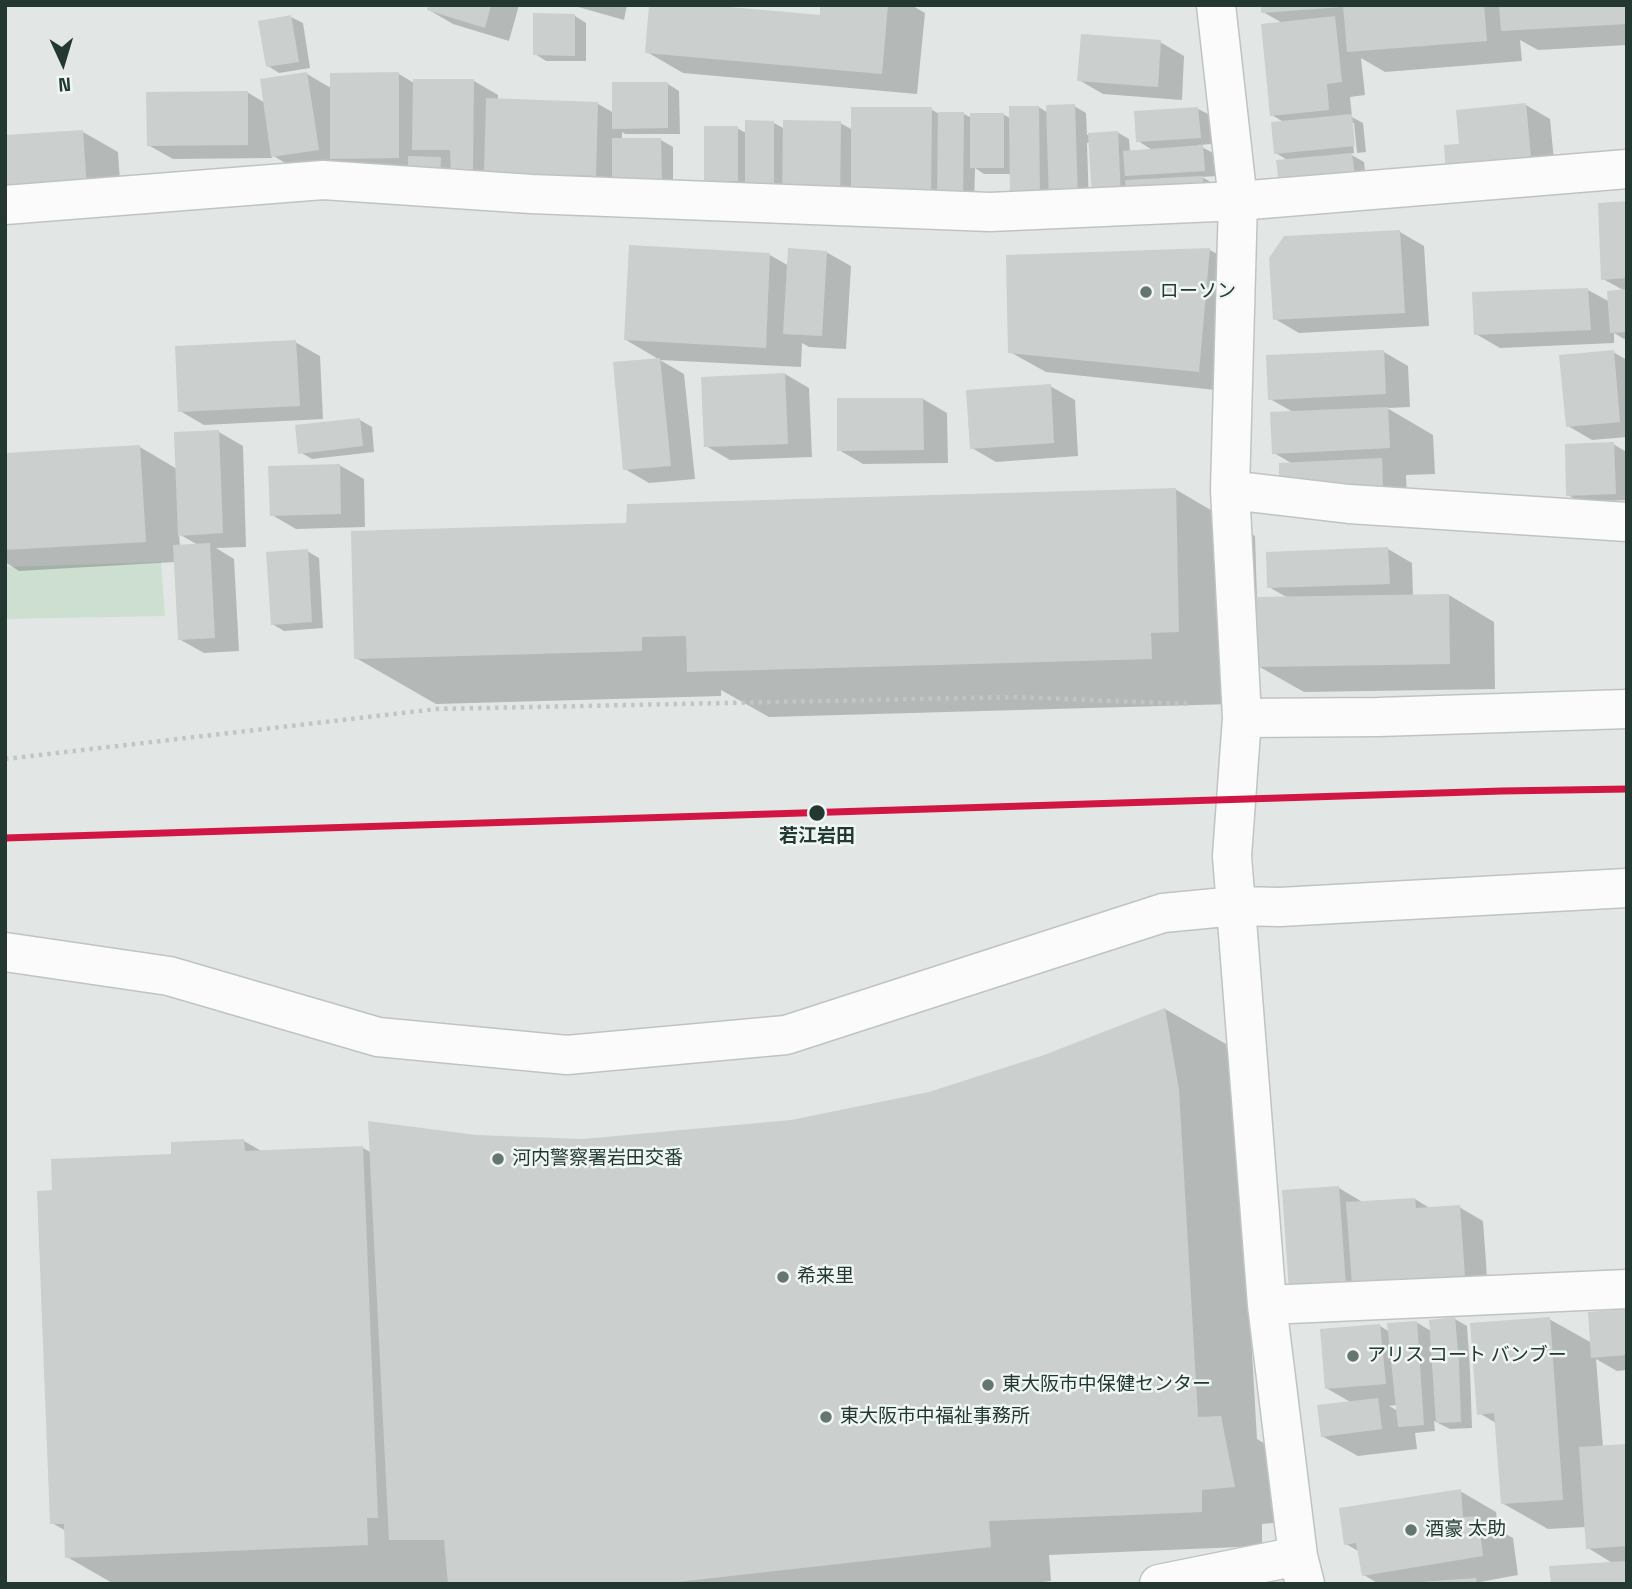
<!DOCTYPE html>
<html>
<head>
<meta charset="utf-8">
<style>
	body { margin:0 }
	#map { position:relative; width:1632px; height:1589px; overflow:hidden; background:#e2e7e5; font-family:"Space Grotesk",sans-serif }
	canvas { display:block }
	.frame { position:absolute; inset:0; border:7px solid #223831; pointer-events:none }
	.north { position:absolute; left:28px; top:28px; width:70px; height:70px; -webkit-text-stroke:5px #f0f6f3; paint-order:stroke; rotate:176deg; font-size:19px; font-weight:700; line-height:28px; text-align:center; color:#223831 }
	.north::after { content:''; display:block; margin:auto; width:24px; height:32px; background:#223831; clip-path:polygon(50% 0,100% 100%,50% 72%,0 100%) }
</style>
</head>
<body>
<div id="map">
<canvas width="1632" height="1589"></canvas>
<div class="frame"></div>
<div class="north">N</div>
</div>
<script>
const ctx = document.querySelector('canvas').getContext('2d');
ctx.lineJoin = 'round';
function fill(path, color) { ctx.fillStyle = color; ctx.fill(path, 'evenodd'); }
const shape = rows => new Path2D(rows.map(r => 'M' + r).join(''));
function trace(path, color, width, dash) { ctx.strokeStyle = color; ctx.lineWidth = width; ctx.lineCap = dash ? 'butt' : 'round'; ctx.setLineDash(dash || []); ctx.stroke(path); }
function drawText(font, color, halo, rows, align = 'center') {
  ctx.font = font + ' "Space Grotesk","Noto Sans JP",sans-serif'; ctx.lineWidth = 5; ctx.setLineDash([]); ctx.textBaseline = 'middle'; ctx.strokeStyle = halo; ctx.fillStyle = color; for (const [text, x, y, turn = 0] of rows) {
    ctx.save(); ctx.translate(x, y); ctx.rotate((+turn || 0) * Math.PI / 180); ctx.textAlign = isNaN(turn) ? turn : align; if (halo) ctx.strokeText(text, 0, 0); ctx.fillText(text, 0, 0); ctx.restore();
  }
}
fill(shape([
	[161,562,165,616,5,619,5,567]
]), '#ccdfd1');
fill(shape([
	[430,5,519,5,509,41,453,24,429,10],
	[571,5,627,5,624,20],
	[822,5,911,5,925,13,917,94,683,73,647,52,821,17],
	[1263,5,1627,5,1627,45,1538,50,1520,40,1522,61,1385,72,1361,58,1365,95,1350,97,1352,117,1363,123,1366,152,1357,153,1354,123,1351,123,1354,153,1350,154,1364,162,1367,190,1289,161,1276,153,1285,123,1272,115,1284,24,1263,12],
	[575,16,586,23,586,61,546,61,535,54],
	[291,17,303,23,310,68,279,73,268,66],
	[1160,42,1184,56,1182,100,1103,94,1079,80],
	[307,74,331,88,399,74,414,83,474,81,498,95,498,100,598,104,614,113,668,84,679,91,680,134,625,134,622,132,622,140,661,140,673,147,673,191,297,170,272,155,272,158,173,159,148,145,247,92,265,103],
	[1526,105,1550,119,1556,181,1461,146],
	[1074,106,1086,113,1087,135,1117,132,1129,139,1130,152,1154,151,1138,141,1198,109,1210,115,1212,144,1198,145,1215,154,1216,176,1202,177,1214,184,1105,205,1091,142,1087,143,1089,206,1063,207,1011,174,984,174,975,168,974,207,718,187,706,180,737,128,746,133,774,123,785,129,840,123,853,130,931,109,939,114,964,114,972,118,1003,114,1011,119,1039,107,1048,113],
	[83,132,118,152,122,209,5,196],
	[1627,203,1627,339,1624,339,1614,333,1614,343,1500,348,1476,334,1588,290,1610,302,1625,291,1603,279],
	[1400,232,1424,246,1429,326,1299,333,1275,319],
	[1210,250,1245,270,1234,392,1046,372,1010,352,1008,256],
	[826,252,851,266,846,349,809,347,802,343,801,367,660,360,684,374,695,479,649,483,625,469,615,364,660,360,626,340,770,255,789,266],
	[295,342,320,356,323,419,204,425,180,411],
	[1384,352,1408,366,1410,407,1387,408,1433,435,1435,474,1406,475,1407,499,1293,464,1274,453,1295,413,1270,399],
	[1613,352,1627,360,1627,437,1592,440,1568,426],
	[785,374,809,388,812,457,730,460,706,446],
	[1050,386,1075,400,1078,456,996,462,972,448],
	[923,399,947,413,948,463,863,464,839,450],
	[360,420,372,427,374,452,312,459,300,452],
	[219,432,243,446,246,547,216,548,234,559,239,651,204,653,179,639,176,562,19,571,5,562,5,455,140,447,177,469],
	[179,534,198,545,180,546],
	[1613,444,1625,451,1627,500,1580,502,1568,495],
	[339,465,364,479,365,527,296,529,272,515],
	[1175,489,1255,536,1257,598,1288,598,1269,587,1388,549,1412,563,1413,596,1449,595,1494,622,1495,689,1304,692,1258,666,1232,704,769,717,721,690,721,696,436,704,356,658,628,525],
	[307,551,319,558,323,628,284,631,272,624],
	[1165,1009,1226,1044,1239,1126,1257,1439,1281,1453,1294,1521,1262,1524,1262,1546,1049,1555,1051,1581,1024,1584,114,1584,67,1557,66,1531,52,1523,54,1192,173,1156,244,1141,263,1152,363,1148,372,1153,476,1136,583,1140,791,1121,930,1093,1044,1057],
	[1339,1188,1364,1203,1415,1199,1431,1209,1459,1207,1483,1221,1488,1291,1315,1303],
	[1627,1311,1627,1370,1617,1371,1596,1359,1603,1447,1627,1446,1627,1584,1614,1564,1588,1548,1586,1527,1548,1529,1502,1503,1496,1423,1479,1413,1549,1319,1592,1343],
	[1455,1319,1467,1326,1470,1370,1472,1428,1450,1429,1434,1421,1435,1431,1415,1433,1417,1449,1358,1456,1322,1436,1352,1403,1326,1388,1380,1326,1390,1332,1416,1322,1431,1331],
	[1397,1405,1398,1411,1389,1406],
	[1460,1491,1496,1512,1498,1530,1513,1538,1518,1575,1480,1582,1483,1584,1379,1584,1364,1575,1360,1552,1346,1544]
]), '#0003');
fill(shape([
	[428,5,491,5,485,28,427,10],
	[649,5,707,5,820,15,820,5,888,5,882,74,645,53],
	[1261,5,1342,5,1342,7,1261,13],
	[1343,5,1484,5,1487,41,1347,52],
	[1499,5,1627,5,1627,24,1501,31],
	[533,13,575,14,575,56,533,55],
	[291,15,299,62,266,67,258,21],
	[1335,16,1342,82,1327,84,1329,110,1270,116,1261,24],
	[1081,34,1161,40,1158,87,1077,81],
	[307,72,319,150,271,157,260,79],
	[399,72,399,158,330,159,330,73],
	[413,79,474,79,473,171,451,171,450,150,412,150],
	[612,82,668,82,668,128,612,129],
	[248,91,248,145,147,146,146,92],
	[486,98,598,102,596,176,484,173],
	[1526,103,1532,168,1446,175,1444,145,1459,144,1456,110],
	[1075,104,1078,200,1049,201,1046,105],
	[1009,106,1039,106,1040,202,1010,202],
	[851,107,932,107,931,198,851,198],
	[1198,107,1201,138,1136,142,1134,111],
	[938,112,964,112,963,201,937,201],
	[970,113,1004,113,1004,168,970,168],
	[1352,114,1355,146,1274,154,1271,122],
	[745,120,774,121,774,197,745,197],
	[783,120,841,121,840,200,782,198],
	[704,126,738,126,738,181,704,181],
	[83,130,87,190,5,195,5,135],
	[1118,131,1121,198,1092,199,1088,133],
	[612,138,661,138,662,185,612,185],
	[1203,145,1205,171,1125,176,1123,151],
	[1352,153,1356,184,1280,192,1276,160],
	[408,156,441,157,440,180,408,178],
	[1203,176,1204,195,1126,199,1125,180],
	[1627,201,1627,278,1601,280,1598,203],
	[1400,230,1405,313,1273,320,1269,258,1284,236],
	[629,245,770,253,766,348,624,340],
	[788,248,827,251,822,336,783,334],
	[1210,248,1199,372,1008,353,1006,255],
	[1588,288,1591,330,1474,335,1472,292],
	[1627,289,1627,332,1610,333,1607,291],
	[296,340,300,406,178,412,175,346],
	[1384,350,1386,394,1268,400,1266,355],
	[1614,350,1620,422,1566,427,1559,355],
	[660,358,671,466,623,470,613,362],
	[785,373,788,444,704,447,701,377],
	[1051,384,1054,443,970,449,966,390],
	[837,398,923,398,924,450,837,451],
	[1388,407,1390,448,1272,454,1270,412],
	[360,418,363,446,298,454,295,425],
	[219,430,223,533,178,536,174,432],
	[1614,442,1616,494,1566,496,1565,444],
	[140,445,146,542,5,550,5,453],
	[1382,458,1383,486,1279,491,1279,463],
	[340,464,341,514,270,516,268,466],
	[1176,488,1179,632,1151,633,1152,659,687,672,686,636,642,637,642,651,354,659,351,531,626,523,627,504],
	[210,543,215,638,178,640,173,545],
	[1388,547,1390,584,1267,588,1266,552],
	[308,549,312,622,271,625,266,552],
	[1449,594,1450,664,1257,667,1256,597],
	[1165,1008,1179,1090,1198,1417,1221,1416,1235,1487,1202,1490,1202,1512,989,1521,991,1547,659,1584,448,1584,444,1540,389,1540,368,1121,476,1135,583,1139,791,1120,929,1092,1044,1055],
	[244,1139,245,1151,363,1146,378,1518,367,1518,368,1545,65,1558,64,1524,50,1524,37,1191,52,1190,51,1159,171,1154,171,1142],
	[1339,1186,1346,1286,1289,1290,1282,1190],
	[1415,1198,1416,1208,1460,1205,1465,1277,1352,1285,1346,1202],
	[1627,1309,1627,1355,1591,1358,1588,1312],
	[1455,1317,1459,1363,1461,1422,1436,1423,1429,1320],
	[1550,1317,1563,1500,1501,1504,1494,1413,1477,1415,1470,1323],
	[1417,1321,1424,1425,1398,1427,1387,1323],
	[1380,1324,1386,1384,1325,1389,1320,1329],
	[1378,1398,1382,1429,1321,1437,1317,1405],
	[1627,1444,1627,1546,1586,1549,1579,1447],
	[1461,1489,1463,1517,1478,1516,1483,1556,1362,1576,1356,1543,1344,1545,1339,1508],
	[1627,1561,1627,1584,1551,1584,1549,1566],
	[1476,1578,1477,1584,1420,1584,1420,1582]
]), '#cbcfcd');
const minor = shape([
	[1216,5,1238,201,1230,490,1242,718,1232,856,1267,1305,1298,1556,1305,1584],
	[5,205,323,180,531,194,990,212,1238,201,1627,169],
	[1230,490,1349,504,1627,522],
	[1242,718,1378,717,1627,709],
	[5,952,169,976,378,1037,567,1055,786,1035,1163,913,1236,906,1280,907,1627,888],
	[1267,1305,1627,1289],
	[1159,1584,1298,1556]
]);
trace(minor, '#bfc4c2', 41);
trace(shape([
	[5,759,437,709,1015,697,1187,704]
]), '#bfc7c5', 4.5, [3.5, 5]);
trace(minor, '#fbfbfb', 38);
trace(shape([
	[5,838,1502,791,1627,789]
]), '#d21644', 7);
for (const [x, y, r, color] of [
	[1146,292,7,"#657570"],
	[817,813,9,"#223831"],
	[498,1159,7,"#657570"],
	[783,1277,7,"#657570"],
	[1353,1356,7,"#657570"],
	[988,1385,7,"#657570"],
	[826,1417,7,"#657570"],
	[1411,1530,7,"#657570"]
]) { const dot = new Path2D(); dot.arc(x, y, r, 0, 2 * Math.PI); ctx.fillStyle = color; ctx.fill(dot); trace(dot, '#f0f6f3', 2.5); }
drawText('19px', '#223831', '#f0f6f3', [
	["ローソン",1160,292],
	["河内警察署岩田交番",512,1159],
	["希来里",797,1277],
	["アリス コート バンブー",1367,1356],
	["東大阪市中保健センター",1002,1385],
	["東大阪市中福祉事務所",840,1417],
	["酒豪 太助",1425,1530]
], 'left');
drawText('bold 19px', '#223831', '#f0f6f3', [
	["若江岩田",817,837]
]);
</script>
</body>
</html>
